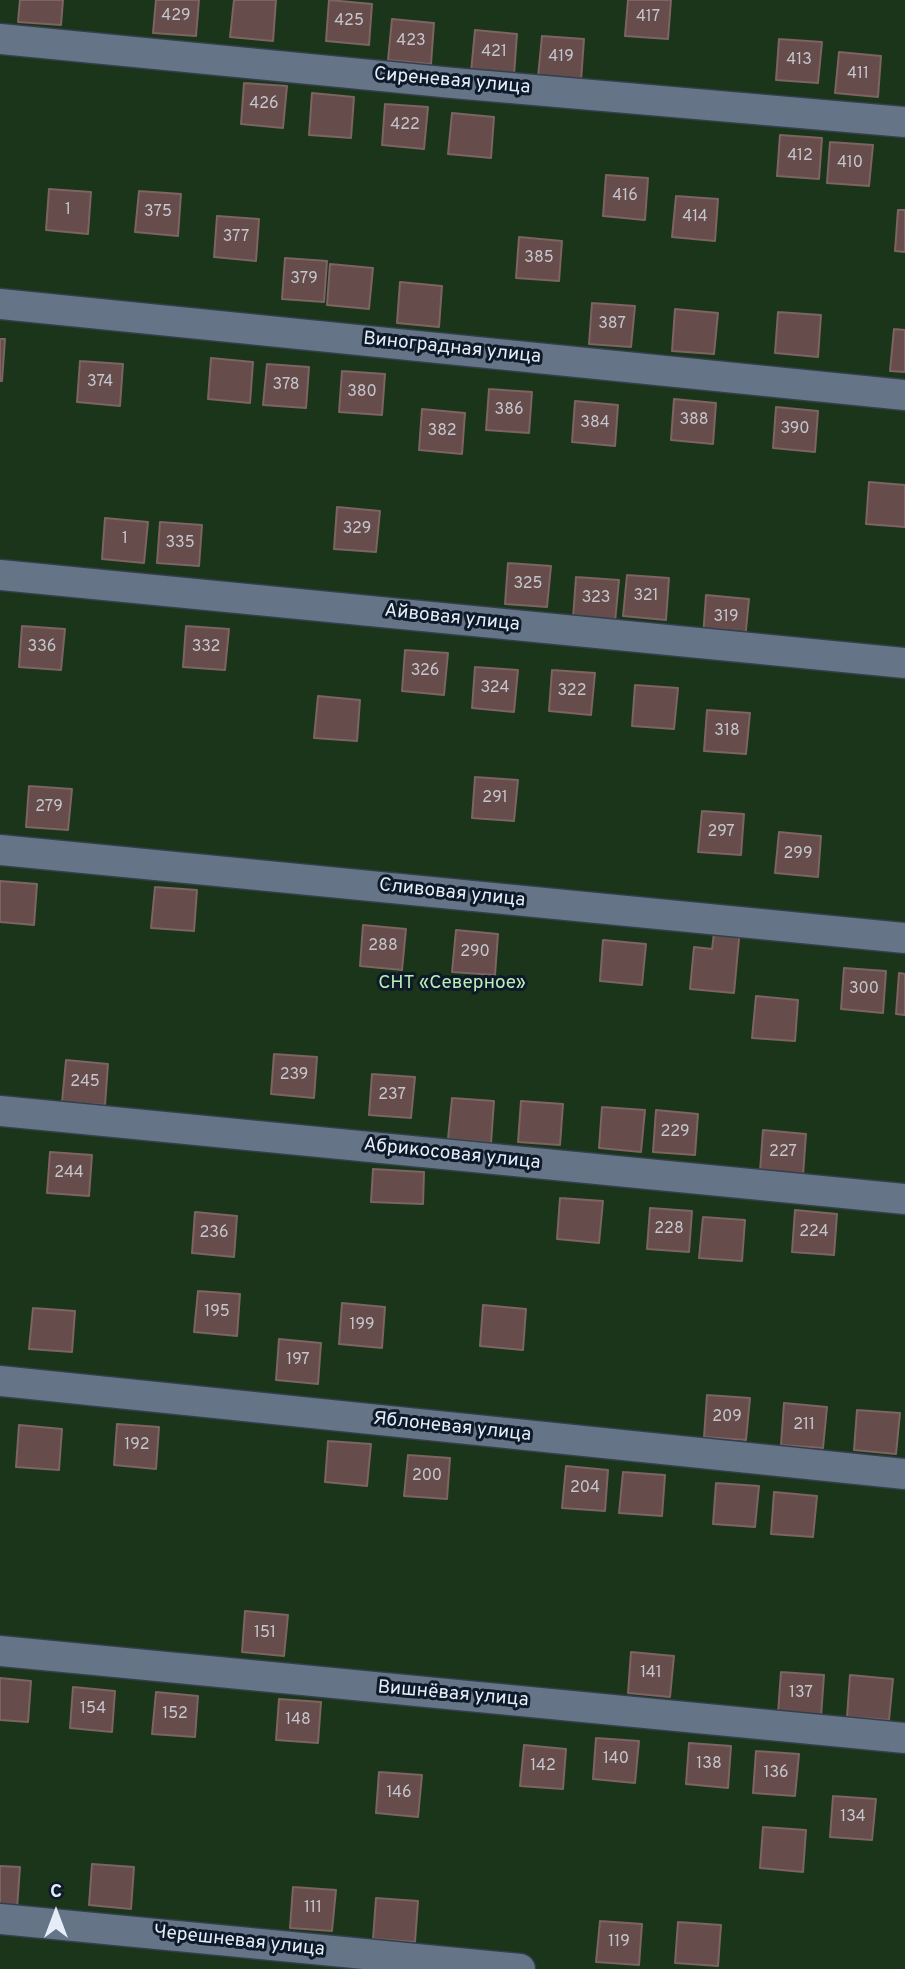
<!DOCTYPE html>
<html>
<head>
<meta charset="utf-8">
<style>
	body { margin:0 }
	#map { position:relative; width:905px; height:1969px; overflow:hidden; background:#172433; font-family:Overpass,sans-serif }
	canvas { display:block }
	.north { position:absolute; left:21px; top:1878px; width:70px; height:70px; -webkit-text-stroke:5px #0e1a29; paint-order:stroke; rotate:0deg; font-size:19px; font-weight:700; line-height:28px; text-align:center; color:#e5eef8 }
	.north::after { content:''; display:block; margin:auto; width:24px; height:32px; background:#e5eef8; clip-path:polygon(50% 0,100% 100%,50% 72%,0 100%) }
</style>
</head>
<body>
<div id="map">
<canvas width="905" height="1969"></canvas>
<div class="north">С</div>
</div>
<script>
const ctx = document.querySelector('canvas').getContext('2d');
ctx.lineJoin = 'round';
function fill(path, color) { ctx.fillStyle = color; ctx.fill(path, 'evenodd'); }
const shape = rows => new Path2D(rows.map(r => 'M' + r).join(''));
function trace(path, color, width, dash) { ctx.strokeStyle = color; ctx.lineWidth = width; ctx.lineCap = dash ? 'butt' : 'round'; ctx.setLineDash(dash || []); ctx.stroke(path); }
function drawText(font, color, halo, rows, align = 'center') {
  ctx.font = font + ' Overpass,sans-serif'; ctx.lineWidth = 6; ctx.setLineDash([]); ctx.textBaseline = 'middle'; ctx.strokeStyle = halo; ctx.fillStyle = color; for (const [text, x, y, turn = 0] of rows) {
    ctx.save(); ctx.translate(x, y); ctx.rotate((+turn || 0) * Math.PI / 180); ctx.textAlign = isNaN(turn) ? turn : align; if (halo) ctx.strokeText(text, 0, 0); ctx.fillText(text, 0, 0); ctx.restore();
  }
}
fill(shape([
	[0,0,905,0,905,1969,0,1969]
]), '#1b351b');
const building = shape([
	[20,0,63,0,61,25,18,22,20,0],
	[156,0,199,0,196,36,153,33,156,0],
	[234,0,276,0,273,41,230,37,234,0],
	[329,0,372,4,369,45,326,41,329,0],
	[628,0,671,0,668,39,625,36,628,0],
	[392,19,434,23,431,64,388,60,392,19],
	[475,30,517,34,514,75,471,72,475,30],
	[542,36,584,39,581,81,538,77,542,36],
	[779,39,822,42,818,83,776,80,779,39],
	[839,52,881,56,878,97,835,93,839,52],
	[244,83,287,86,283,128,241,124,244,83],
	[312,93,354,97,351,138,309,135,312,93],
	[385,104,428,107,424,149,382,145,385,104],
	[452,113,494,117,491,158,448,154,452,113],
	[780,135,822,138,819,179,777,176,780,135],
	[830,142,873,145,869,186,827,183,830,142],
	[606,175,648,178,645,220,603,216,606,175],
	[49,189,91,192,88,234,46,230,49,189],
	[139,191,181,194,178,236,135,232,139,191],
	[676,196,718,199,715,241,672,237,676,196],
	[898,210,905,210,905,252,895,251,898,210],
	[217,216,259,219,256,261,214,257,217,216],
	[519,237,562,241,559,281,516,278,519,237],
	[285,258,327,261,324,302,282,299,285,258],
	[330,264,373,268,369,309,327,305,330,264],
	[400,282,442,286,439,327,397,323,400,282],
	[592,303,635,306,631,347,589,344,592,303],
	[675,309,718,313,714,354,672,351,675,309],
	[778,312,821,315,818,357,775,353,778,312],
	[894,329,905,330,905,372,890,371,894,329],
	[0,339,5,339,2,381,0,381,0,339],
	[211,358,253,362,250,403,208,399,211,358],
	[80,361,123,364,120,406,77,402,80,361],
	[267,364,309,367,306,408,263,405,267,364],
	[342,371,385,374,382,415,339,412,342,371],
	[489,389,532,392,529,433,486,430,489,389],
	[674,399,716,403,713,444,671,440,674,399],
	[575,401,618,405,615,446,572,442,575,401],
	[776,407,818,411,815,452,773,448,776,407],
	[422,409,465,413,462,454,419,450,422,409],
	[869,482,905,485,905,527,866,524,869,482],
	[337,507,380,511,376,552,334,549,337,507],
	[105,518,148,522,144,563,102,559,105,518],
	[160,522,202,525,199,566,157,563,160,522],
	[508,563,551,566,547,607,505,604,508,563],
	[627,575,669,578,666,620,623,616,627,575],
	[576,577,619,580,615,622,573,618,576,577],
	[706,595,749,599,745,640,703,637,706,595],
	[22,626,65,629,61,670,19,667,22,626],
	[186,626,229,629,225,670,183,667,186,626],
	[405,650,448,653,444,695,402,691,405,650],
	[475,667,518,670,514,712,472,708,475,667],
	[552,670,595,673,591,715,549,711,552,670],
	[635,685,678,688,674,729,632,726,635,685],
	[318,696,360,700,357,741,314,738,318,696],
	[707,710,750,713,746,754,704,751,707,710],
	[475,777,518,780,514,821,472,818,475,777],
	[29,786,72,789,68,830,26,827,29,786],
	[702,811,744,814,741,855,698,852,702,811],
	[779,832,821,836,818,877,775,873,779,832],
	[0,881,37,884,34,925,0,922,0,881],
	[155,887,197,890,194,931,151,928,155,887],
	[363,925,406,929,402,970,360,966,363,925],
	[715,925,740,928,734,993,690,989,694,947,712,949,715,925],
	[456,930,498,934,495,975,452,972,456,930],
	[603,940,646,944,642,985,600,981,603,940],
	[844,968,886,971,883,1013,841,1009,844,968],
	[899,973,905,974,905,1015,896,1014,899,973],
	[756,996,798,1000,795,1041,752,1038,756,996],
	[274,1054,317,1057,314,1098,271,1094,274,1054],
	[66,1060,108,1064,105,1105,62,1102,66,1060],
	[372,1074,415,1077,411,1118,369,1115,372,1074],
	[452,1098,494,1101,491,1143,448,1139,452,1098],
	[521,1101,563,1104,560,1145,518,1142,521,1101],
	[602,1107,645,1110,641,1152,599,1148,602,1107],
	[656,1110,698,1114,695,1155,653,1152,656,1110],
	[763,1130,806,1134,803,1175,760,1171,763,1130],
	[50,1152,92,1155,89,1196,47,1193,50,1152],
	[373,1169,424,1172,423,1204,371,1202,373,1169],
	[560,1198,603,1201,599,1243,557,1239,560,1198],
	[650,1208,692,1211,689,1252,647,1249,650,1208],
	[795,1210,837,1214,834,1255,792,1252,795,1210],
	[195,1212,237,1216,234,1257,192,1253,195,1212],
	[703,1217,745,1220,742,1261,699,1258,703,1217],
	[198,1291,240,1294,237,1336,194,1332,198,1291],
	[342,1303,385,1307,382,1348,339,1344,342,1303],
	[483,1305,526,1309,523,1350,480,1346,483,1305],
	[33,1308,75,1311,72,1352,29,1349,33,1308],
	[279,1339,321,1343,318,1384,276,1380,279,1339],
	[707,1395,750,1398,746,1440,704,1437,707,1395],
	[784,1403,827,1407,823,1448,781,1445,784,1403],
	[857,1410,900,1413,896,1454,854,1450,857,1410],
	[117,1424,159,1427,156,1469,114,1465,117,1424],
	[19,1425,62,1429,59,1470,16,1467,19,1425],
	[328,1441,371,1444,367,1486,325,1482,328,1441],
	[408,1455,450,1458,447,1499,404,1496,408,1455],
	[566,1466,608,1470,605,1511,562,1508,566,1466],
	[623,1472,665,1475,662,1516,619,1513,623,1472],
	[716,1483,759,1486,755,1527,713,1524,716,1483],
	[774,1492,817,1496,813,1537,771,1534,774,1492],
	[245,1611,288,1615,284,1656,242,1652,245,1611],
	[631,1652,674,1656,670,1697,628,1693,631,1652],
	[781,1672,824,1675,821,1717,778,1713,781,1672],
	[850,1675,893,1679,889,1720,847,1717,850,1675],
	[0,1678,31,1681,28,1722,0,1720,0,1678],
	[73,1687,115,1691,112,1732,70,1728,73,1687],
	[156,1692,198,1696,195,1737,152,1734,156,1692],
	[279,1699,321,1702,318,1743,276,1740,279,1699],
	[596,1738,639,1741,635,1783,593,1779,596,1738],
	[689,1743,731,1746,728,1788,686,1784,689,1743],
	[524,1745,566,1749,563,1789,520,1786,524,1745],
	[756,1751,799,1754,795,1796,753,1793,756,1751],
	[379,1772,422,1775,418,1817,376,1813,379,1772],
	[833,1796,876,1799,872,1840,830,1837,833,1796],
	[763,1827,806,1830,803,1872,760,1868,763,1827],
	[92,1864,134,1867,131,1909,89,1905,92,1864],
	[0,1866,20,1867,17,1909,0,1907,0,1866],
	[293,1887,336,1890,332,1931,290,1928,293,1887],
	[376,1898,418,1901,415,1942,373,1939,376,1898],
	[600,1921,642,1924,639,1965,596,1962,600,1921],
	[678,1922,721,1925,718,1966,675,1963,678,1922]
]);
fill(building, '#664d4c');
trace(building, '#7d6362', 2);
const street = shape([
	[0,39,453,83,905,122],
	[0,304,905,395],
	[0,575,905,663],
	[0,850,905,938],
	[0,1111,905,1199],
	[0,1381,905,1474],
	[0,1651,905,1738],
	[0,1919,520,1969]
]);
trace(street, '#353e4c', 33);
trace(street, '#657486', 30);
drawText('16px', '#c5c6cd', null, [
	["429",176,17],
	["417",648,18],
	["425",349,22],
	["423",411,42],
	["421",494,53],
	["419",561,58],
	["413",799,61],
	["411",858,75],
	["426",264,105],
	["422",405,126],
	["412",800,157],
	["410",850,164],
	["416",625,197],
	["1",68,211],
	["375",158,213],
	["414",695,218],
	["377",236,238],
	["385",539,259],
	["379",304,280],
	["387",612,325],
	["374",100,383],
	["378",286,386],
	["380",362,393],
	["386",509,411],
	["388",694,421],
	["384",595,424],
	["390",795,430],
	["382",442,432],
	["329",357,530],
	["1",125,540],
	["335",180,544],
	["325",528,585],
	["321",646,597],
	["323",596,599],
	["319",726,618],
	["336",42,648],
	["332",206,648],
	["326",425,672],
	["324",495,689],
	["322",572,692],
	["318",727,732],
	["291",495,799],
	["279",49,808],
	["297",721,833],
	["299",798,855],
	["288",383,947],
	["290",475,953],
	["300",864,990],
	["239",294,1076],
	["245",85,1083],
	["237",392,1096],
	["229",675,1133],
	["227",783,1153],
	["244",69,1174],
	["228",669,1230],
	["224",814,1233],
	["236",214,1234],
	["195",217,1313],
	["199",362,1326],
	["197",298,1361],
	["209",727,1418],
	["211",804,1426],
	["192",137,1446],
	["200",427,1477],
	["204",585,1489],
	["151",265,1634],
	["141",651,1674],
	["137",801,1694],
	["154",93,1710],
	["152",175,1715],
	["148",298,1721],
	["140",616,1760],
	["138",709,1765],
	["142",543,1767],
	["136",776,1774],
	["146",399,1794],
	["134",853,1818],
	["111",313,1909],
	["119",619,1943]
]);
drawText('19px', '#e5eef8', '#0e1a29', [
	["Сиреневая улица",452,82,5],
	["Виноградная улица",452,349,6],
	["Айвовая улица",452,619,6],
	["Сливовая улица",452,894,6],
	["Абрикосовая улица",452,1155,6],
	["Яблоневая улица",452,1428,6],
	["Вишнёвая улица",453,1695,5],
	["Черешневая улица",239,1942,6]
]);
drawText('19px', '#b9efb6', '#0e1a29', [
	["СНТ «Северное»",452,984]
]);
</script>
</body>
</html>
